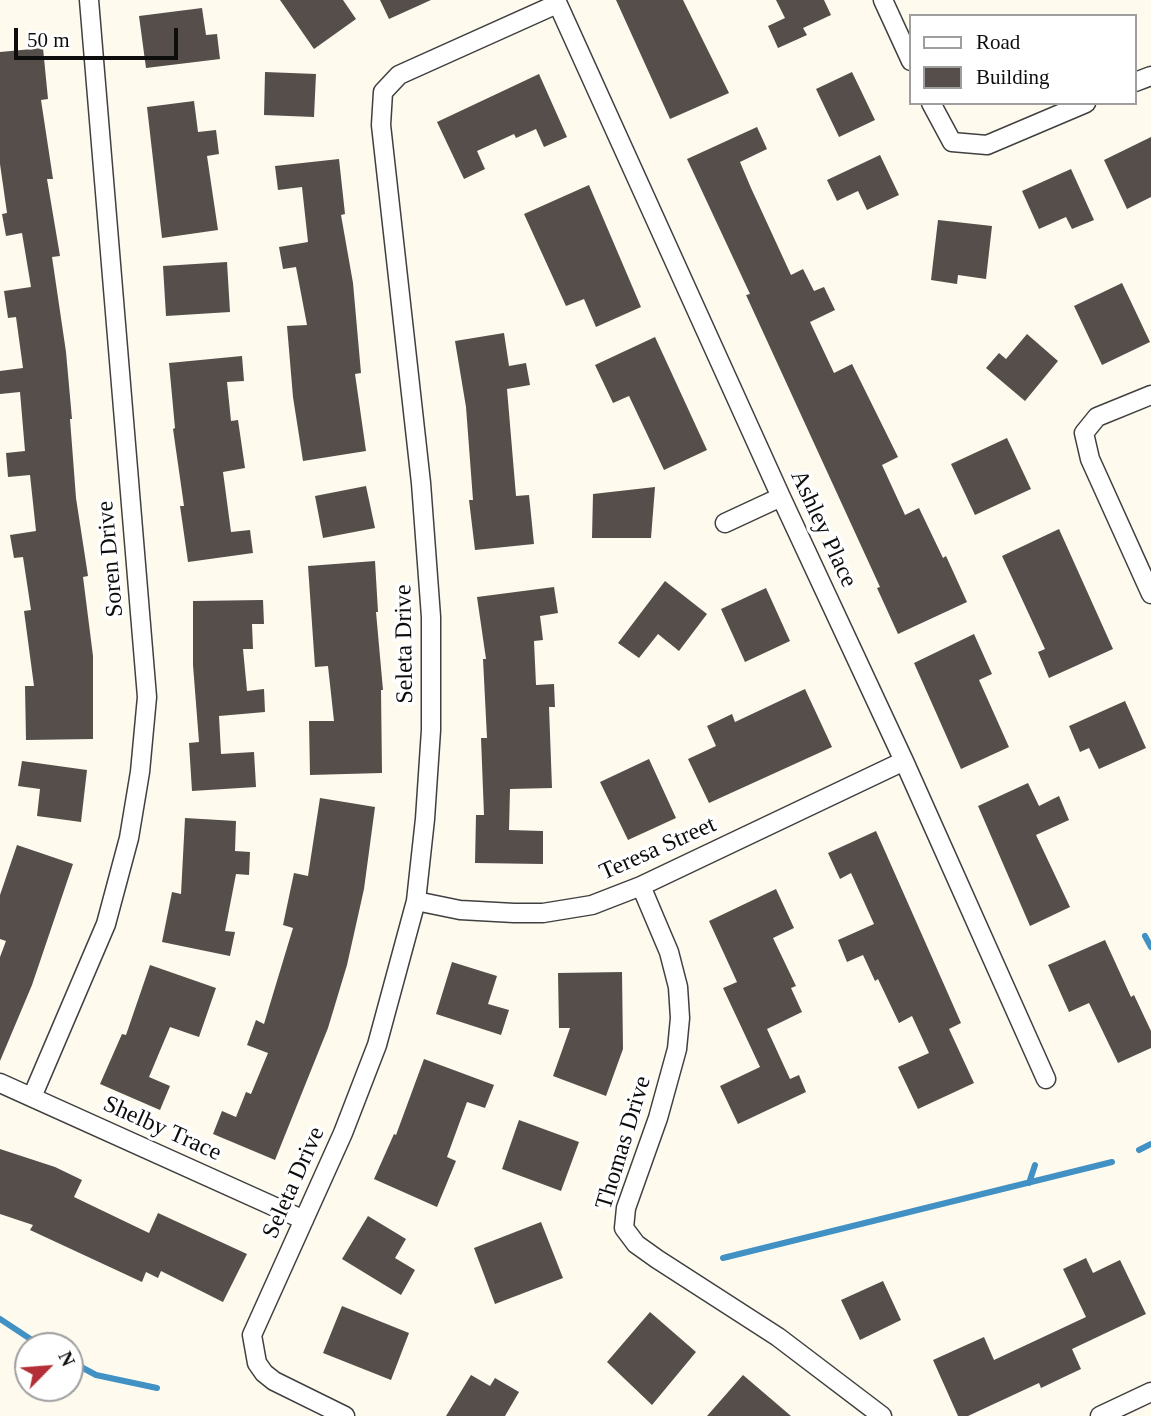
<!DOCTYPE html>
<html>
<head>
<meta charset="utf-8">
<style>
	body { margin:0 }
	#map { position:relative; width:1151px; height:1416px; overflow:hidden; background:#fefaee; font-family:Georgia,serif }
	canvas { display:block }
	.legend { position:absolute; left:909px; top:14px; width:228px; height:91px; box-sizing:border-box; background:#fff; border:2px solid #9e9e9e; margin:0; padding:9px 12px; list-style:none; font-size:21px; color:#0d0d0d }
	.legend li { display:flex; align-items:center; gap:14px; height:35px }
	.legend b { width:35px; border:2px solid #9e9e9e }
	.north { position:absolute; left:14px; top:1332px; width:70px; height:70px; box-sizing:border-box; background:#fff; border:2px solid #9e9e9e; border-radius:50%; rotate:65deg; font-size:19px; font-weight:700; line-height:28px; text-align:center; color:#0d0d0d }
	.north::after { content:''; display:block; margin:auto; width:24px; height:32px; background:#b32e36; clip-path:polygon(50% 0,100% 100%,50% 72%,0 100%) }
	.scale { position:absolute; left:14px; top:28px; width:164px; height:32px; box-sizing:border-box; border:4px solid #0d0d0d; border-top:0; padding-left:9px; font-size:21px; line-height:24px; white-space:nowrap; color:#0d0d0d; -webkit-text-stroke:5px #fff; paint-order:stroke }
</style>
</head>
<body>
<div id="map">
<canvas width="1151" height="1416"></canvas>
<ul class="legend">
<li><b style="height:9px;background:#fff"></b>Road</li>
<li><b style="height:19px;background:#554e4a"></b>Building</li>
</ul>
<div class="north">N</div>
<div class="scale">50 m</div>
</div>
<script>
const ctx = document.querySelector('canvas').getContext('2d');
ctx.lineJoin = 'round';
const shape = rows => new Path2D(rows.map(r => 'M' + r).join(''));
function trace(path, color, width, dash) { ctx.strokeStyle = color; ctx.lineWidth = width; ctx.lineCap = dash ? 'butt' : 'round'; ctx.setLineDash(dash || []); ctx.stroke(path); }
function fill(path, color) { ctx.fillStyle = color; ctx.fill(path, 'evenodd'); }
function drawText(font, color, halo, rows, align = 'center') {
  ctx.font = font + ' Georgia,serif'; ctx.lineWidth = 7; ctx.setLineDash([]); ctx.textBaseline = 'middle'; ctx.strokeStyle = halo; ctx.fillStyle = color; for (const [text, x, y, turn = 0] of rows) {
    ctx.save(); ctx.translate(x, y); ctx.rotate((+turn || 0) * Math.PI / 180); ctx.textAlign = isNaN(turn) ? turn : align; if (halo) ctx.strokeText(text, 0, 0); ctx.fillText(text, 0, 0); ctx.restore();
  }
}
trace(shape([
	[1145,936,1151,947],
	[1139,1150,1151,1144],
	[1029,1183,1035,1165],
	[723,1258,1112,1162],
	[0,1319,41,1346],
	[70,1361,96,1375,157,1388]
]), '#4291c4', 6);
fill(shape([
	[280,0,343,0,356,19,314,49],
	[380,0,431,0,389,19],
	[616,0,683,0,729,93,670,119],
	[776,0,824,0,831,15,803,28,807,35,778,48,768,26,785,18],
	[202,8,206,35,217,34,220,59,146,68,139,16],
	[43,48,48,99,41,100,53,179,47,179,60,256,52,257,66,352,72,419,70,419,76,498,88,576,83,577,93,656,93,739,26,740,25,686,34,686,24,611,31,610,23,557,14,558,10,535,36,531,30,475,8,477,6,453,25,451,20,392,0,394,0,371,23,368,16,317,8,318,4,291,31,287,22,233,6,236,2,214,7,213,0,164,0,52],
	[265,72,316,74,314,117,264,115],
	[852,72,875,120,839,137,816,89],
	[539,74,567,137,544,147,536,129,516,138,514,134,477,151,485,169,464,179,437,122],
	[194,101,198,132,216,130,219,154,207,156,218,230,162,238,147,107],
	[757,127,767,149,740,162,751,188,791,275,803,269,814,291,824,287,835,310,810,322,834,373,852,364,898,457,882,465,905,515,919,508,943,558,946,556,967,602,898,634,877,588,880,587,746,295,750,294,687,159],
	[1151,137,1151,197,1127,209,1104,160],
	[880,155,899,195,867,210,858,191,837,201,827,180],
	[339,159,345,214,341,215,353,283,361,373,355,374,366,451,303,461,293,397,287,326,307,325,296,267,283,269,279,247,308,242,302,187,278,190,275,166],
	[1071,169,1094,220,1072,229,1066,217,1039,229,1022,191],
	[589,185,641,307,596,327,584,299,566,306,524,214],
	[938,220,992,226,986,279,958,275,957,284,931,280],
	[227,262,230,312,166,316,163,266],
	[1122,283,1150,342,1102,365,1074,306],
	[504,333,509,366,526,363,530,385,507,389,516,496,529,495,534,544,475,550,469,500,473,500,466,407,455,341],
	[1027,334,1058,361,1025,401,986,368,999,353,1006,359],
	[655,337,707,450,664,470,629,396,613,403,595,365],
	[242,356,244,381,227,382,231,421,238,420,245,468,223,472,231,532,250,530,253,553,188,562,180,506,184,506,173,429,175,428,169,363],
	[1007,438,1031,489,975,515,951,464],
	[366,486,375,528,323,538,315,496],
	[655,487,651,538,592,538,593,494],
	[1059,529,1113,649,1049,678,1038,652,1045,649,1002,556],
	[375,561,378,612,376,612,383,690,381,690,382,773,310,775,309,721,334,721,328,666,315,667,308,566],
	[665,581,707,614,679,651,658,634,639,658,618,643],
	[554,587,558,613,540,616,543,640,534,641,536,685,554,684,555,707,549,707,552,788,510,789,509,830,543,831,543,864,475,863,476,815,484,815,481,738,487,738,483,659,486,659,477,597],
	[766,588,790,641,745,662,721,609],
	[263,600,264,624,252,624,253,649,243,649,247,691,264,689,265,712,219,716,221,754,254,752,256,787,192,791,189,743,199,742,193,665,193,601],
	[974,634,992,674,979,680,1009,747,961,769,914,663],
	[805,689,832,747,709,803,688,759,716,746,707,726,732,714,735,722],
	[1125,701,1146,748,1099,769,1089,748,1080,752,1069,726],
	[649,759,676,818,628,840,600,782],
	[22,761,87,770,81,822,37,816,40,789,18,786],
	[1028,783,1039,806,1059,796,1069,820,1036,835,1070,907,1030,926,978,806],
	[320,798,375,807,364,889,347,965,328,1028,275,1160,213,1134,222,1111,236,1117,246,1092,251,1094,268,1053,247,1045,256,1020,264,1024,293,928,283,925,294,873,308,876],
	[185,818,236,821,235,851,250,852,249,875,236,874,225,931,235,932,230,956,162,942,172,892,181,894],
	[876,831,961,1023,949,1029,974,1083,918,1109,898,1067,929,1053,912,1016,899,1023,878,979,875,981,863,955,847,962,838,940,874,924,851,873,840,879,828,853],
	[17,845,73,864,32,985,0,1061,0,957,6,941,0,939,0,895],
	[776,889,794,928,773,938,796,986,791,988,802,1012,767,1029,790,1079,799,1075,806,1092,738,1124,720,1086,760,1067,723,988,737,982,709,921],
	[1105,940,1131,997,1134,995,1151,1031,1151,1048,1118,1063,1089,1003,1069,1012,1048,965],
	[452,962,497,976,488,1004,509,1010,501,1035,436,1014],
	[150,965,216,988,199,1037,170,1027,149,1077,170,1086,160,1110,100,1084,122,1034,126,1035],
	[622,972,623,1049,606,1096,553,1076,570,1028,559,1028,558,973],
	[424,1059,494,1085,485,1108,467,1102,447,1157,456,1161,437,1207,374,1179,394,1134,396,1135],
	[519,1120,579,1142,561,1191,502,1169],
	[0,1149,55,1167,82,1180,74,1197,149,1233,158,1213,247,1254,223,1302,161,1271,158,1278,146,1272,142,1282,30,1230,33,1225,0,1214],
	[368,1216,406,1239,395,1258,415,1270,401,1295,342,1259],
	[541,1222,563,1278,495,1304,474,1248],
	[1086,1258,1093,1273,1120,1260,1146,1314,1072,1349,1081,1369,1041,1388,1039,1383,968,1416,958,1416,933,1360,984,1337,994,1360,1086,1317,1063,1269],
	[883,1281,901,1320,860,1340,841,1300],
	[342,1306,409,1333,391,1380,323,1353],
	[650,1312,696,1352,652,1405,607,1362],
	[471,1375,490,1386,495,1378,519,1392,505,1416,446,1416],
	[743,1375,791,1416,707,1416]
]), '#554e4a');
const street = shape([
	[556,0,781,497,904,761,1046,1079],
	[883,0,911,61],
	[1135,82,1151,76],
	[931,103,952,142,987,145,1086,103],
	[1151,395,1097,417,1084,433,1090,459,1151,594],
	[725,523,781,497],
	[641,886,669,952,678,987,680,1018,677,1049,658,1118,626,1208,624,1228,636,1244,657,1259,778,1337,882,1416],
	[416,901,460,910,514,913,543,913,592,905,641,886,904,761],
	[0,1083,304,1220],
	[32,1097,106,924,129,838,140,772,147,697,89,0],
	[345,1416,274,1381,264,1373,257,1363,252,1335,343,1133,377,1045,416,901,425,819,431,730,431,617,421,483,381,125,383,92,399,75,557,4],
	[1100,1416,1151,1392]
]);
trace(street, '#404040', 21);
trace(street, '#fff', 18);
drawText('24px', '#0d0d0d', '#fff', [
	["Ashley Place",823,529,65],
	["Soren Drive",111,559,-95],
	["Seleta Drive",405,644,-91],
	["Teresa Street",658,849,-24],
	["Shelby Trace",162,1129,24],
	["Thomas Drive",624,1143,-73],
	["Seleta Drive",294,1183,-66]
]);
</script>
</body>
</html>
